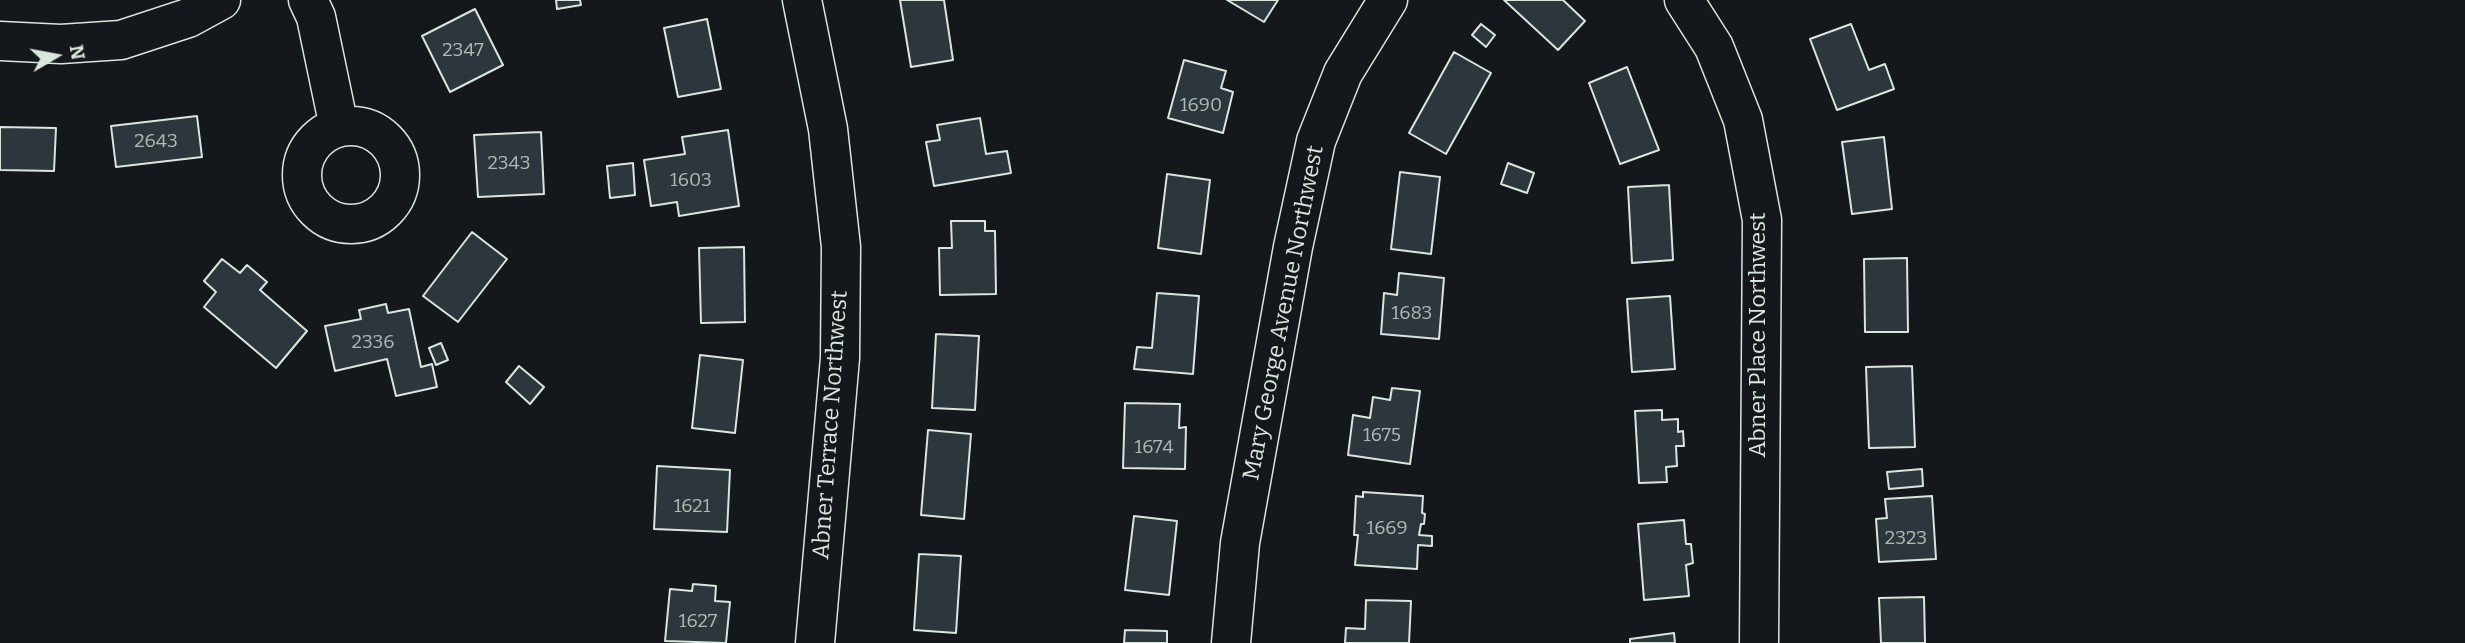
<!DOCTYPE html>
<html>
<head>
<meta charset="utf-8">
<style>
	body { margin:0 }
	#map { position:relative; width:2465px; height:643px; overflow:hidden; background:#14181c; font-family:Bitter,serif }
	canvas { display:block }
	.north { position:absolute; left:21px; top:21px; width:70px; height:70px; -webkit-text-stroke:5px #14181c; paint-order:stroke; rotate:80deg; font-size:19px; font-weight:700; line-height:28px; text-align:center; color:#d8e6dc }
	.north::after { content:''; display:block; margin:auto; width:24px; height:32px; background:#d8e6dc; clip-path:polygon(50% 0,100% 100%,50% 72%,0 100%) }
</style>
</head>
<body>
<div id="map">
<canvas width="2465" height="643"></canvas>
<div class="north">N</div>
</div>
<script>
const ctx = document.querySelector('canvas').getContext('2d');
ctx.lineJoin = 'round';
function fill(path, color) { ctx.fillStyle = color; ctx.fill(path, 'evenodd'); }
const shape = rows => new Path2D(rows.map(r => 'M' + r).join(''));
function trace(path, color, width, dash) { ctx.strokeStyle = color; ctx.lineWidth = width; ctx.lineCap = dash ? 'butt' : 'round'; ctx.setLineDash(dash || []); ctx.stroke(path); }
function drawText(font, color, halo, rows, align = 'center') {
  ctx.font = font + ' Bitter,serif'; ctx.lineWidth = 5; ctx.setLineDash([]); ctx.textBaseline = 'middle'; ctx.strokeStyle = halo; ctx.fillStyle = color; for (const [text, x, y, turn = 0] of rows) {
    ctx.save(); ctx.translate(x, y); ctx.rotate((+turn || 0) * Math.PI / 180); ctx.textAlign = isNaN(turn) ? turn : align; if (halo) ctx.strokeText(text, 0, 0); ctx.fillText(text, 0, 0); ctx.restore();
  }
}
const building = shape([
	[556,0,580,0,581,5,557,9,556,0],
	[900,0,944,0,953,60,911,67,900,0],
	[1227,0,1278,0,1264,22,1227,0],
	[1504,0,1563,0,1585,21,1558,50,1504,0],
	[475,9,503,65,450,92,422,36,475,9],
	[707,19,721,89,678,97,664,28,707,19],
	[1481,24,1495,35,1486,47,1472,35,1481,24],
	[1851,24,1869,70,1885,64,1894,89,1837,110,1810,39,1851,24],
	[1454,52,1491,73,1446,154,1409,133,1454,52],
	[1184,60,1226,71,1221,88,1233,92,1223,133,1168,118,1184,60],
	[1627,67,1659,150,1620,164,1589,83,1627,67],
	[197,116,202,157,116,167,111,126,197,116],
	[980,118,986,154,1007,151,1011,173,934,186,926,142,940,140,937,125,980,118],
	[0,127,56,128,54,171,0,170,0,127],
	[728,130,739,206,679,216,677,202,651,206,644,160,685,154,682,137,728,130],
	[541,132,544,194,478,197,474,135,541,132],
	[1884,137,1892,209,1852,214,1842,142,1884,137],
	[633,163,635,195,610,198,607,166,633,163],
	[1508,163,1534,173,1527,193,1501,184,1508,163],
	[1400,172,1440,177,1431,254,1391,249,1400,172],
	[1167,174,1210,180,1201,254,1158,248,1167,174],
	[1669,185,1673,260,1632,263,1628,187,1669,185],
	[951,221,985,221,985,231,995,231,996,294,940,295,939,248,952,248,951,221],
	[472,232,507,259,458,322,423,296,472,232],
	[744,247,745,322,701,323,699,248,744,247],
	[1907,258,1908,332,1865,332,1864,259,1907,258],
	[222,259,240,273,247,265,267,282,260,290,307,331,276,368,204,307,216,292,204,281,222,259],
	[1399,273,1444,278,1439,339,1381,334,1384,293,1397,295,1399,273],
	[1157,293,1199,296,1193,374,1134,369,1137,347,1152,348,1157,293],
	[1670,296,1675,369,1632,372,1627,299,1670,296],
	[386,304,388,313,409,309,421,367,432,364,437,387,396,396,387,359,335,371,325,326,361,319,359,310,386,304],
	[936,334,979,336,975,410,932,408,936,334],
	[441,343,448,360,436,365,429,348,441,343],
	[700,355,743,360,735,433,692,428,700,355],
	[519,366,544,387,530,404,506,382,519,366],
	[1912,366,1915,447,1869,448,1866,367,1912,366],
	[1392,388,1420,391,1410,464,1348,455,1353,415,1370,418,1373,397,1390,400,1392,388],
	[1125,403,1180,404,1179,428,1186,427,1185,469,1123,468,1125,403],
	[1662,410,1662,420,1678,419,1678,432,1683,431,1684,446,1676,446,1677,466,1666,467,1667,482,1639,483,1635,411,1662,410],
	[928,430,971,434,964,519,921,515,928,430],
	[657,466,730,470,727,532,654,529,657,466],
	[1922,469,1923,486,1889,489,1887,472,1922,469],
	[1363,492,1423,496,1422,513,1425,514,1424,524,1421,524,1419,535,1432,536,1432,546,1418,545,1417,569,1355,565,1358,535,1354,535,1356,496,1363,497,1363,492],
	[1932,496,1936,559,1879,562,1876,519,1887,518,1885,499,1932,496],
	[1134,516,1177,521,1169,595,1125,590,1134,516],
	[1684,520,1686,544,1691,544,1693,563,1686,565,1689,596,1644,600,1638,524,1684,520],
	[919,554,961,556,956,633,914,630,919,554],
	[693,584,716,586,715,601,730,602,726,643,665,641,670,589,692,591,693,584],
	[1924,597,1925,643,1881,643,1879,598,1924,597],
	[1366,600,1411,601,1409,643,1345,643,1346,628,1365,629,1366,600],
	[1125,630,1167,631,1167,643,1124,643,1125,630],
	[1674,633,1675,643,1630,643,1630,639,1674,633]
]);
fill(building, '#2c363c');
trace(building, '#d8e6dc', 2);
const minor = shape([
	[308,0,316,17,339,127],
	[802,0,828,129,841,247,840,358,815,643],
	[1684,0,1714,47,1743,120,1762,220,1759,643],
	[0,41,61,44,121,40,188,18,221,0],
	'302 175a49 49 0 1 1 98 0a49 49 0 1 1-98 0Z',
	[1231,643,1240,543,1293,247,1316,141,1343,73,1388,0]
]);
trace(minor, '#d8e6dc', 41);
trace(minor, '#14181c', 38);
drawText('19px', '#adbab4', null, [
	["2347",463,51],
	["1690",1201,106],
	["2643",156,142],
	["2343",509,164],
	["1603",691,181],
	["1683",1412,314],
	["2336",373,343],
	["1675",1382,436],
	["1674",1154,448],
	["1621",692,507],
	["1669",1387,529],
	["2323",1906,539],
	["1627",698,622]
]);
drawText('23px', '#d8e6dc', '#14181c', [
	["Mary George Avenue Northwest",1284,313,-79],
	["Abner Place Northwest",1759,335,-90],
	["Abner Terrace Northwest",831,425,-86]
]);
</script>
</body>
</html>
